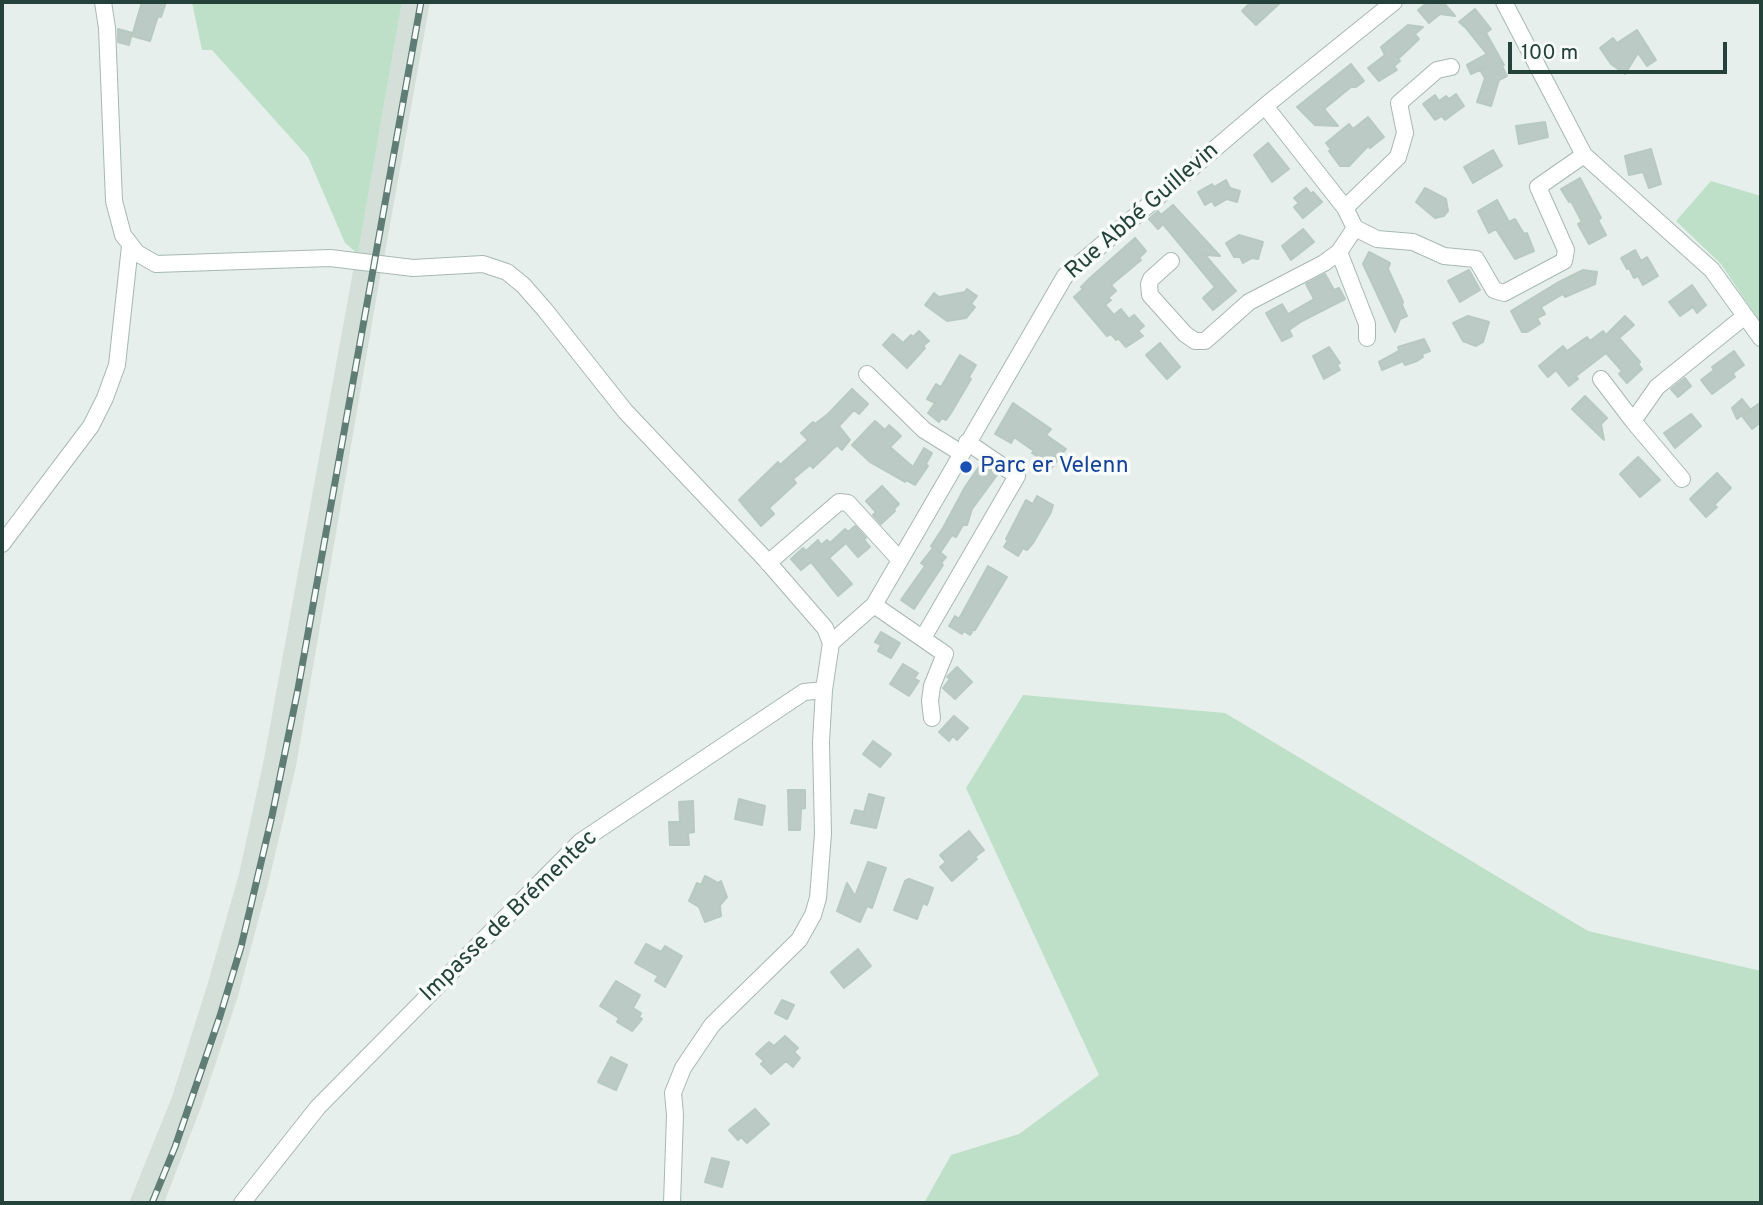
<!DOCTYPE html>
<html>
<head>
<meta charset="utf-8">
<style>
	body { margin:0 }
	#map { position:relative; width:1763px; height:1205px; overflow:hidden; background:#e6efeb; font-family:Overpass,sans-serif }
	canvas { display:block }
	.frame { position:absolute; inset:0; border:4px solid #24423a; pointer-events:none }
	.scale { position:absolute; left:1508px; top:42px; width:219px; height:32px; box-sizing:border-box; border:4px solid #24423a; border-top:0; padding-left:9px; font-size:21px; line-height:24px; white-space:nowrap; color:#24423a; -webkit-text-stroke:5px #f7fbf9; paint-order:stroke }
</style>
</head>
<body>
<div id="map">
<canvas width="1763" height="1205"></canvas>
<div class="frame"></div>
<div class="scale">100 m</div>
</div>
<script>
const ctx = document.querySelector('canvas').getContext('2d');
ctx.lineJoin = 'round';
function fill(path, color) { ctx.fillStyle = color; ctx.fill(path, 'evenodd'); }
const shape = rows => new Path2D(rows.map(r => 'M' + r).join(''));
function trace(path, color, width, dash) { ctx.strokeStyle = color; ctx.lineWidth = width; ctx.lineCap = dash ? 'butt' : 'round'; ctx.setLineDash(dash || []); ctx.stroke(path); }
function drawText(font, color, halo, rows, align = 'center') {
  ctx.font = font + ' Overpass,sans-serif'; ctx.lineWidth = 7; ctx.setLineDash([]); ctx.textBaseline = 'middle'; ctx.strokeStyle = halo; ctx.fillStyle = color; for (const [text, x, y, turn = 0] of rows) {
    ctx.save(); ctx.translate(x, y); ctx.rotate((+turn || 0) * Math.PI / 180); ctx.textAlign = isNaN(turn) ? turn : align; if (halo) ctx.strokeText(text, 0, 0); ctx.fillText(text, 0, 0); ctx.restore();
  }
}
fill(shape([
	[402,2,430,2,384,258,358,254],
	[354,266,381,271,296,766,269,880,238,996,201,1107,164,1203,129,1203,172,1097,207,986,239,874,264,759]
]), '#d4dfda');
fill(shape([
	[192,2,402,2,358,254,345,243,308,157,212,50,202,50],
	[1711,181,1761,196,1761,324,1721,264,1676,221],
	[1023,695,1225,713,1588,931,1761,971,1761,1203,924,1203,951,1155,1019,1134,1099,1075,966,788]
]), '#bfe0c8');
const building = shape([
	[142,2,166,2,161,17,158,16,150,41,132,36,142,2],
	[1251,2,1281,2,1256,25,1242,11,1251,2],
	[1428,2,1443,2,1455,16,1440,14,1429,23,1418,10,1428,2],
	[1475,9,1491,29,1486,33,1504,65,1502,66,1507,76,1499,80,1491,106,1477,102,1485,78,1480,70,1486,67,1471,74,1467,65,1487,54,1466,28,1459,22,1475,9],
	[1408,25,1423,27,1415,34,1419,39,1398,59,1400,61,1394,66,1397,70,1379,81,1368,68,1385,55,1381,47,1408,25],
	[118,29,132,33,129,45,118,42,118,29],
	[1637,30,1656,60,1647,66,1638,53,1625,74,1611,64,1600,48,1613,38,1617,43,1637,30],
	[1351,64,1364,81,1356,87,1351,87,1324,109,1338,126,1315,125,1297,107,1351,64],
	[1456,94,1464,106,1445,120,1442,116,1435,120,1423,104,1435,95,1439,101,1446,96,1449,99,1456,94],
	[1368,117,1384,137,1370,148,1368,146,1349,166,1340,166,1329,151,1331,149,1326,143,1349,124,1353,129,1368,117],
	[1545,122,1548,137,1519,144,1516,126,1545,122],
	[1268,143,1289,169,1272,182,1254,155,1268,143],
	[1651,149,1661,184,1649,188,1643,172,1629,175,1625,156,1651,149],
	[1493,150,1502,166,1473,183,1464,167,1493,150],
	[1580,178,1601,218,1598,220,1606,235,1589,244,1578,224,1582,222,1571,201,1569,202,1561,189,1580,178],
	[1226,180,1230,188,1240,191,1237,202,1227,199,1215,206,1212,201,1205,205,1198,192,1212,184,1214,187,1226,180],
	[1306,188,1311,194,1313,192,1322,202,1303,218,1294,207,1299,203,1294,198,1306,188],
	[1425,188,1446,199,1448,211,1444,216,1435,218,1416,202,1425,188],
	[1497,200,1509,222,1515,219,1524,234,1527,233,1534,251,1515,259,1496,229,1489,233,1478,211,1497,200],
	[1173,205,1220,256,1205,255,1236,291,1213,310,1203,298,1215,287,1163,224,1158,229,1149,219,1158,211,1161,215,1173,205],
	[1303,229,1314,242,1291,260,1282,246,1303,229],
	[1239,235,1263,242,1258,259,1252,258,1243,263,1240,257,1234,257,1226,243,1239,235],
	[1135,238,1146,251,1139,258,1141,260,1111,285,1116,291,1108,298,1111,300,1105,305,1114,315,1121,309,1129,319,1134,315,1144,326,1138,331,1143,336,1126,347,1118,338,1116,340,1111,334,1107,336,1074,297,1083,289,1081,287,1090,278,1135,238],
	[1635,250,1641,261,1647,257,1658,276,1643,285,1638,276,1634,278,1629,268,1627,269,1621,258,1635,250],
	[1369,252,1390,263,1388,269,1403,302,1402,305,1407,316,1400,319,1395,332,1363,264,1369,252],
	[1469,270,1480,290,1460,302,1448,281,1469,270],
	[1583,270,1597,272,1595,284,1565,297,1563,294,1541,307,1545,314,1537,318,1540,324,1527,332,1522,332,1511,311,1557,283,1583,270],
	[1325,274,1334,290,1339,288,1345,299,1302,321,1289,330,1292,336,1282,341,1266,313,1282,304,1288,314,1314,299,1306,284,1325,274],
	[1692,285,1706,305,1697,313,1693,307,1680,316,1669,302,1692,285],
	[967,289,977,296,971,304,975,307,966,318,947,321,925,305,934,293,939,297,965,292,967,289],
	[1468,316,1489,322,1483,342,1476,346,1463,341,1453,323,1468,316],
	[1625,316,1634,325,1619,338,1640,362,1638,364,1642,369,1627,383,1619,374,1622,371,1606,353,1576,376,1578,379,1569,386,1556,370,1548,377,1539,366,1563,346,1567,351,1587,337,1590,341,1603,331,1606,335,1625,316],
	[919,331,929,341,923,346,925,348,907,368,883,345,893,334,903,343,911,335,913,337,919,331],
	[1424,339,1430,351,1422,354,1423,357,1417,361,1405,365,1403,361,1382,370,1379,362,1399,351,1398,347,1424,339],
	[1160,343,1180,367,1167,379,1146,355,1160,343],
	[1329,347,1340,363,1337,365,1340,370,1324,379,1313,356,1329,347],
	[1734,351,1744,365,1733,373,1735,377,1712,394,1701,380,1714,370,1712,367,1734,351],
	[960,355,976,365,969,377,971,379,951,413,946,420,942,418,939,422,928,413,935,403,927,399,936,384,941,387,960,355],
	[1685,378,1691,386,1678,397,1671,389,1685,378],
	[852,389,868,404,859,414,854,410,839,426,850,440,842,450,837,445,813,468,810,465,793,479,796,483,769,508,774,514,761,526,739,500,778,462,780,465,808,440,801,433,813,422,815,424,828,414,852,389],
	[1585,396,1607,418,1601,424,1604,440,1572,409,1585,396],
	[1742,399,1750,409,1737,419,1732,408,1742,399],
	[1761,402,1761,422,1752,429,1742,416,1761,402],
	[1013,403,1051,429,1046,435,1066,449,1050,470,1040,462,1042,460,1032,453,1034,451,1014,437,1011,443,995,434,1013,403],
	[1691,414,1701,426,1675,448,1664,433,1691,414],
	[875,421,885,430,889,425,901,436,890,447,913,467,924,448,932,453,926,464,928,466,915,485,906,480,905,482,870,462,852,445,875,421],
	[1638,457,1660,480,1640,497,1620,474,1638,457],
	[981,464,997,475,972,509,967,525,963,525,956,537,952,535,940,553,937,550,946,557,941,563,943,565,914,609,901,600,925,566,921,563,933,548,931,546,943,528,965,487,981,464],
	[1717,473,1731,488,1714,505,1717,507,1706,517,1690,499,1717,473],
	[882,486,899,504,894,509,895,511,881,524,873,515,876,512,866,501,882,486],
	[1037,496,1053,505,1051,512,1033,543,1027,550,1023,548,1018,556,1004,547,1008,540,1006,539,1026,500,1033,504,1037,496],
	[855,526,866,538,864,540,870,547,858,557,846,543,829,558,852,584,838,596,811,562,801,570,791,559,803,548,806,551,818,540,821,545,827,540,830,543,845,529,848,532,855,526],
	[988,566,1007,577,975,630,974,629,970,635,964,631,962,634,949,626,955,616,959,619,988,566],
	[881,632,900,643,891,658,878,651,881,645,875,642,881,632],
	[903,664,918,673,914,679,919,681,909,696,890,684,903,664],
	[957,667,972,682,955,699,943,688,950,679,947,677,957,667],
	[954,716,968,728,957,740,953,736,949,741,939,732,954,716],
	[873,741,891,754,880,767,863,754,873,741],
	[788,790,805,790,805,808,801,809,800,830,789,830,788,790],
	[869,794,884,798,876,828,851,823,855,810,864,812,869,794],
	[739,799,765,806,762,825,735,819,739,799],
	[693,801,694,832,688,833,689,845,670,845,669,822,680,822,679,802,693,801],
	[969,831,984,850,975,857,977,859,952,881,940,867,946,862,940,855,969,831],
	[868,862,886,868,872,908,867,906,860,922,837,911,847,883,855,896,868,862],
	[705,876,718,883,721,881,727,897,720,905,721,916,705,922,699,907,689,901,697,883,701,885,705,876],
	[909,879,933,888,927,905,923,903,917,919,894,910,905,881,909,879],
	[646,944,661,952,665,946,682,956,665,987,655,981,658,976,635,963,646,944],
	[858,949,871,966,844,988,831,972,858,949],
	[616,981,640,995,633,1008,641,1013,639,1017,642,1019,632,1031,617,1022,619,1018,600,1006,616,981],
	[782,1000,794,1005,787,1019,775,1013,782,1000],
	[785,1036,798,1048,794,1052,800,1058,793,1067,786,1061,771,1074,761,1064,764,1061,756,1054,769,1042,774,1046,785,1036],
	[611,1057,627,1065,616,1090,598,1082,611,1057],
	[755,1109,769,1124,747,1143,741,1137,738,1140,729,1130,755,1109],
	[712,1158,729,1162,722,1187,705,1182,712,1158]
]);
fill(building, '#bbcac4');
trace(building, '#b8c9c2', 2);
const minor = shape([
	[103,2,107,28,114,201,123,235,137,253,156,264,330,258,413,268,483,264,507,272,523,285,545,310,625,411,766,560,825,628,831,643,824,690,821,742,823,834,818,898,813,915,799,940,712,1025,683,1068,673,1093,675,1115,672,1203],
	[1504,2,1584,155,1712,270,1761,338],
	[1265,106,1345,208,1355,228,1377,239,1413,242,1444,256,1476,259,1494,290,1504,293,1564,261,1566,250,1538,187,1584,155],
	[1345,208,1398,157,1405,133,1399,103,1437,70,1451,67],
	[1339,252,1367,324,1367,338],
	[1171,261,1151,279,1149,284,1150,295,1185,334,1195,341,1205,341,1249,302,1324,263,1339,252,1355,228],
	[867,374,924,430,961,453],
	[1601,379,1633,421,1657,387,1745,316],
	[1633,421,1682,479],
	[2,544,91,426,105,398,117,365,130,246],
	[768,563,839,502,848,503,899,559],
	[874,605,945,654,932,686,930,701,932,718],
	[923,638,1017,476,967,442],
	[831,643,874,605,1065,276,1265,106,1394,2],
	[242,1203,318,1107,580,842,804,692,824,690]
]);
trace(minor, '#a8b8b2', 18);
trace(minor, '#fff', 16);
const rail = shape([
	[152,1203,175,1147,220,1016,241,947,272,816,298,689,421,2]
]);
trace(rail, '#5f7d75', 7);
trace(rail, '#f7fbf9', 4.5, [13]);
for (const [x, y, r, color] of [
	[966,467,7,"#1a4fb4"]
]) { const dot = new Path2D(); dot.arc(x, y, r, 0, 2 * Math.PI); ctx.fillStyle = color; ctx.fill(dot); trace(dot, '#f7fbf9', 2.5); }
drawText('23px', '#24423a', '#f7fbf9', [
	["Rue Abbé Guillevin",1143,212,-41],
	["Impasse de Brémentec",510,917,-44]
]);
drawText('23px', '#164399', '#f7fbf9', [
	["Parc er Velenn",980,467]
], 'left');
</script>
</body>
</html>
